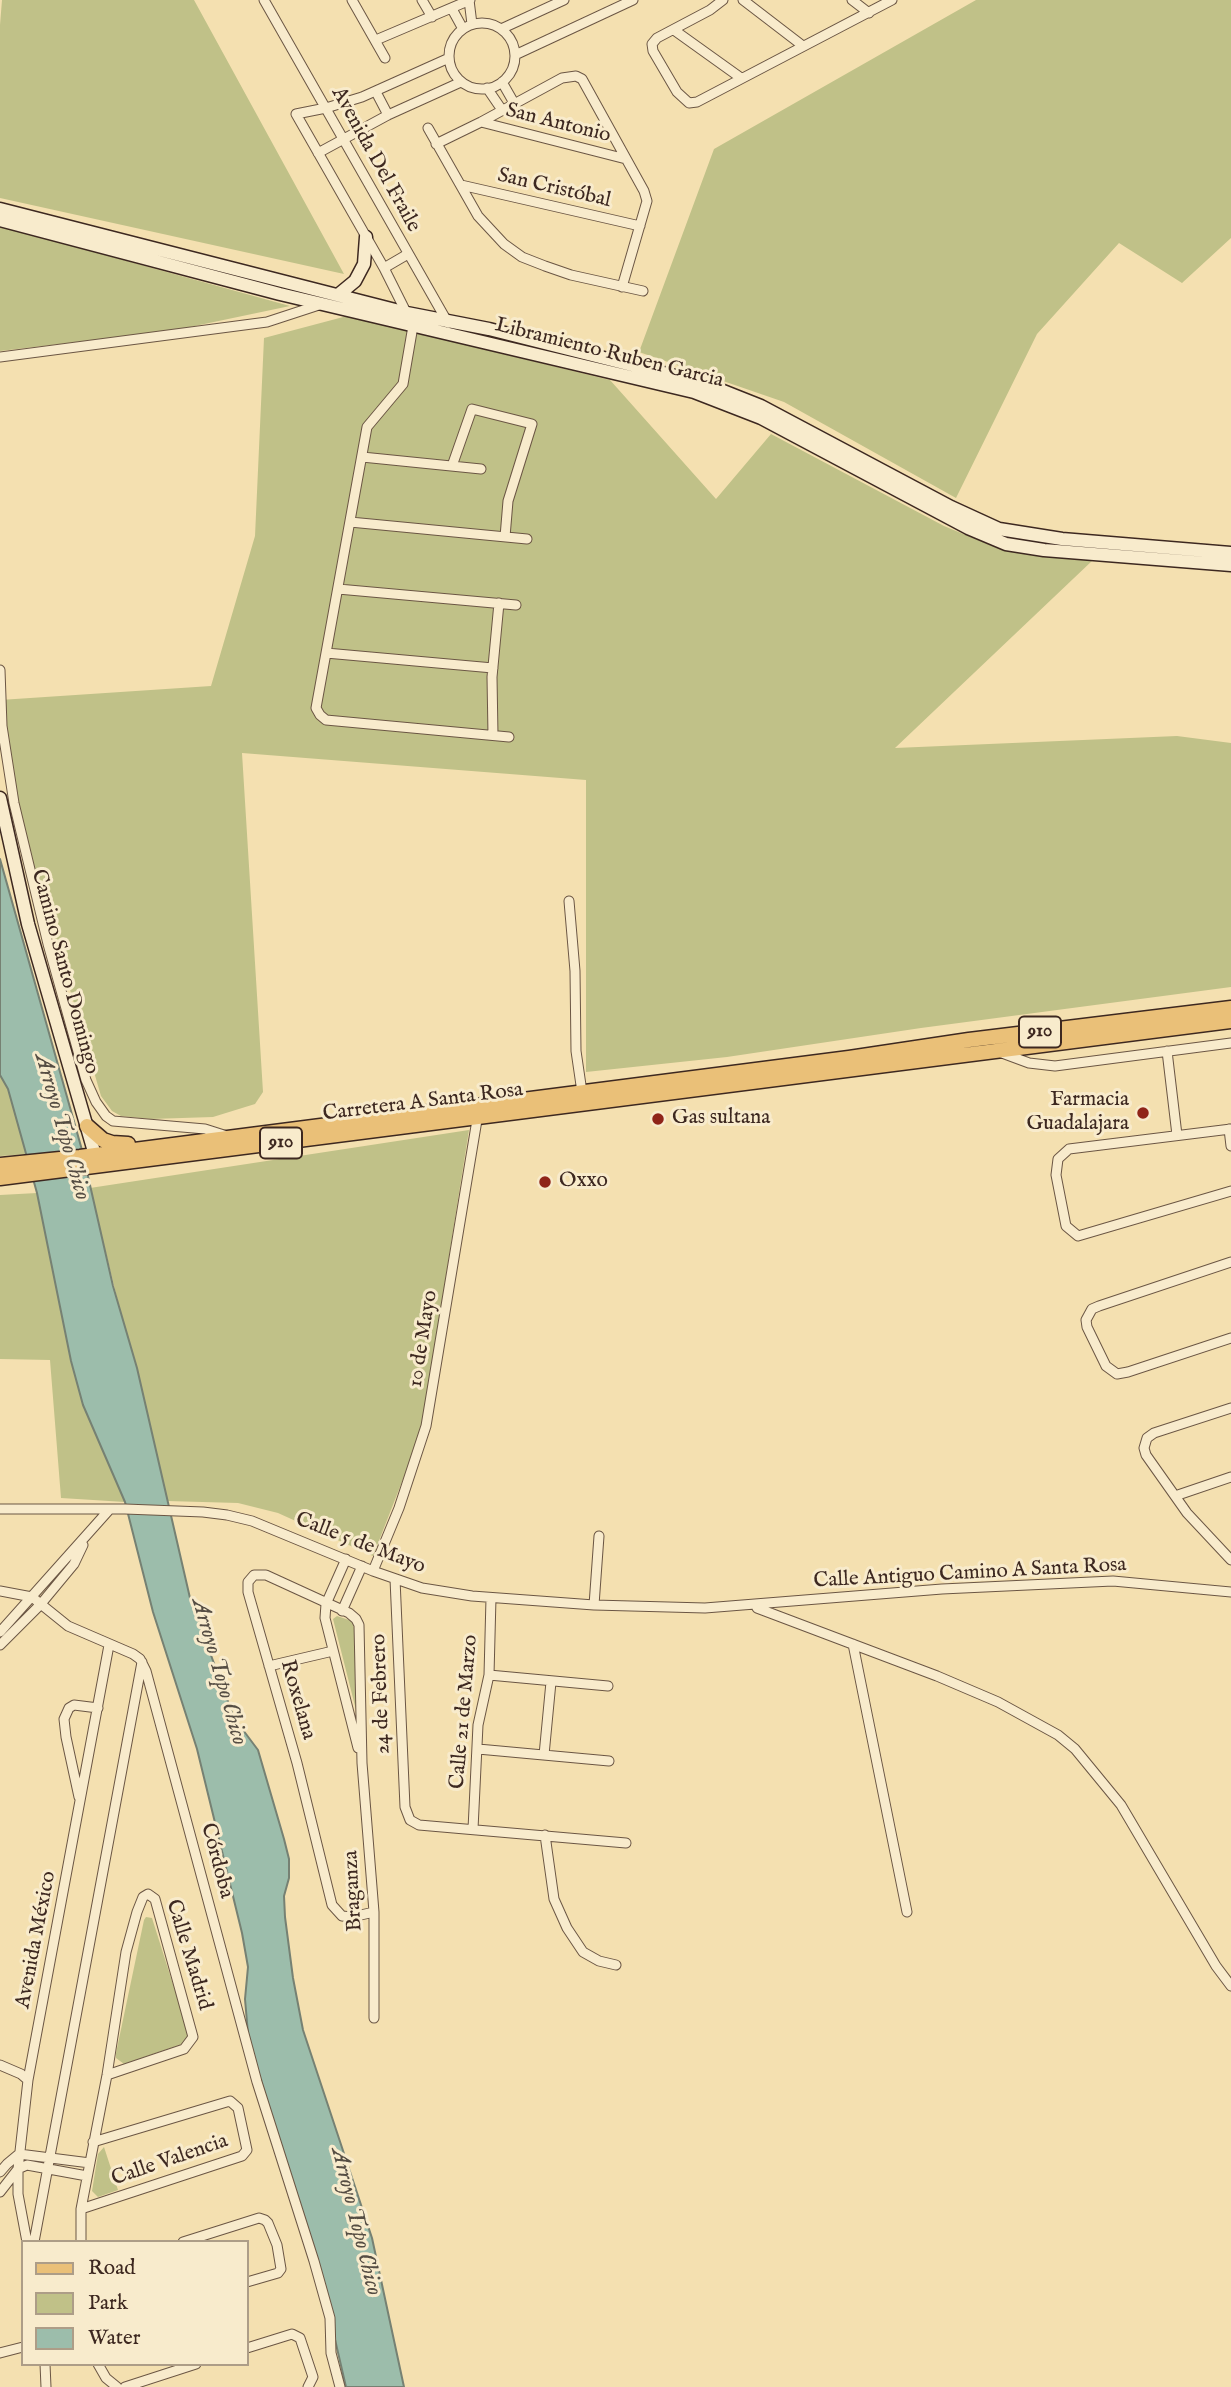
<!DOCTYPE html>
<html>
<head>
<meta charset="utf-8">
<style>
	body { margin:0 }
	#map { position:relative; width:1231px; height:2387px; overflow:hidden; background:#f4e0b0; font-family:"IM FELL English",serif }
	canvas { display:block }
	.legend { position:absolute; left:21px; top:2240px; width:228px; height:126px; box-sizing:border-box; background:#f8ebcc; border:2px solid #ad9d87; margin:0; padding:9px 12px; list-style:none; font-size:21px; color:#3d2820 }
	.legend li { display:flex; align-items:center; gap:14px; height:35px }
	.legend b { width:35px; border:2px solid #ad9d87 }
</style>
</head>
<body>
<div id="map">
<canvas width="1231" height="2387"></canvas>
<ul class="legend">
<li><b style="height:9px;background:#eac078"></b>Road</li>
<li><b style="height:19px;background:#c0c188"></b>Park</li>
<li><b style="height:19px;background:#9cbdab"></b>Water</li>
</ul>
</div>
<script>
const ctx = document.querySelector('canvas').getContext('2d');
ctx.lineJoin = 'round';
function fill(path, color) { ctx.fillStyle = color; ctx.fill(path, 'evenodd'); }
const shape = rows => new Path2D(rows.map(r => 'M' + r).join(''));
function trace(path, color, width, dash) { ctx.strokeStyle = color; ctx.lineWidth = width; ctx.lineCap = dash ? 'butt' : 'round'; ctx.setLineDash(dash || []); ctx.stroke(path); }
function drawText(font, color, halo, rows, align = 'center') {
  ctx.font = font + ' "IM FELL English",serif'; ctx.lineWidth = 6; ctx.setLineDash([]); ctx.textBaseline = 'middle'; ctx.strokeStyle = halo; ctx.fillStyle = color; for (const [text, x, y, turn = 0] of rows) {
    ctx.save(); ctx.translate(x, y); ctx.rotate((+turn || 0) * Math.PI / 180); ctx.textAlign = isNaN(turn) ? turn : align; if (halo) ctx.strokeText(text, 0, 0); ctx.fillText(text, 0, 0); ctx.restore();
  }
}
fill(shape([
	[2,0,194,0,344,274,0,198,0,25],
	[976,0,1231,0,1231,238,1182,283,1119,243,1037,334,956,498,784,402,639,352,714,149],
	[0,226,290,306,171,331,0,351],
	[347,316,610,380,716,499,771,434,944,526,1002,550,1036,556,1093,560,895,748,1177,736,1231,743,1231,987,921,1028,727,1057,586,1072,586,780,242,753,263,1092,255,1104,213,1117,151,1119,121,1116,112,1111,101,1096,7,774,0,742,0,700,211,686,255,536,264,338],
	[0,1075,8,1089,27,1154,0,1156],
	[469,1130,421,1433,373,1556,278,1513,238,1503,167,1501,90,1188],
	[37,1193,71,1361,83,1405,125,1502,61,1498,50,1360,0,1359,0,1195],
	[337,1616,352,1621,355,1631,356,1710,333,1619],
	[146,1917,152,1918,189,2035,185,2043,124,2064,116,2058,116,2053,144,1920],
	[104,2147,118,2190,98,2197,92,2191,98,2154]
]), '#c0c188');
const water = shape([
	[0,859,82,1150,113,1286,137,1368,190,1598,234,1718,258,1750,284,1839,289,1859,289,1878,284,1896,285,1917,293,1978,303,2030,372,2238,404,2387,346,2387,330,2318,257,2082,248,2034,245,1999,248,1967,242,1933,197,1749,153,1612,125,1502,83,1405,71,1361,37,1193,8,1089,0,1075,0,859]
]);
fill(water, '#9cbdab');
trace(water, '#768173', 2);
const street = shape([
	[264,0,448,323],
	[352,0,385,58],
	[422,0,432,17],
	[469,0,472,24],
	[723,0,710,10,657,38,652,44,653,51,677,92,689,103,697,102,892,0],
	[743,0,803,46],
	[852,0,869,13],
	[452,9,463,29],
	'449 56a33 33 0 1 1 66 0a33 33 0 1 1-66 0Z',
	[501,29,564,0],
	[674,30,741,78],
	[376,40,470,0],
	[515,55,633,0],
	[449,58,362,97,326,108,296,114,384,268,413,326,403,384,367,427,316,708,320,715,326,720,509,737],
	[502,82,514,103],
	[487,88,502,110],
	[376,92,388,115],
	[481,122,626,159],
	[428,128,478,216,504,244,522,257,545,266,571,275,643,291],
	[436,144,481,122,562,78,576,76,582,79,644,191,647,201,622,287],
	[318,153,388,115,461,82],
	[461,185,640,226],
	[384,268,408,254],
	[0,357,267,322,322,304],
	[362,457,481,469],
	[452,466,472,409,532,424,508,501,505,537],
	[350,522,527,539],
	[338,589,516,605],
	[326,653,493,668],
	[0,670,2,726,14,803,48,944,86,1080,96,1102,106,1116,113,1121,205,1129,227,1136],
	[493,735,492,677,499,603],
	[569,901,575,971,576,1051,582,1092],
	[1167,1051,1177,1135],
	[1002,1053,1029,1063,1055,1066,1231,1043],
	[1229,1129,1231,1146],
	[1231,1129,1069,1149,1058,1159,1056,1175,1066,1226,1078,1236,1231,1191],
	[1231,1262,1099,1306,1092,1309,1086,1320,1087,1327,1106,1366,1117,1374,1128,1372,1231,1338],
	[1231,1408,1154,1433,1147,1438,1144,1448,1146,1455,1187,1513,1231,1560],
	[1175,1496,1231,1477],
	[0,1509,125,1509,203,1512,227,1515,252,1521,373,1571,422,1588,472,1596,594,1605,705,1608,942,1589,1113,1581,1231,1592],
	[346,1559,326,1604,325,1618,358,1748],
	[373,1571,399,1508,426,1426,478,1114],
	[395,1579,405,1807,410,1820,419,1825,626,1843],
	[0,1591,32,1597,68,1626,133,1654,140,1659,146,1671,257,2082,314,2261,330,2318,331,2353,340,2387],
	[594,1605,599,1536],
	[757,1608,937,1676,998,1702,1058,1735,1075,1749,1121,1805,1216,1966,1231,1986],
	[342,1611,362,1566],
	[0,1632,109,1510],
	[853,1644,907,1912],
	[0,1645,40,1605,74,1564,83,1545],
	[269,1666,333,1651],
	[489,1675,608,1686],
	[478,1749,609,1761],
	[544,1755,551,1682],
	[79,1797,66,1737,64,1719,69,1708,74,1705,98,1708],
	[473,1829,478,1725,489,1675,491,1598],
	[545,1835,554,1899,567,1928,583,1952,599,1961,616,1965],
	[374,1912,352,1917,342,1916,332,1905,297,1763,248,1592,248,1582,254,1575,266,1575,349,1613,356,1619,359,1625,362,1763,374,1912,374,2018],
	[0,2065,21,2074,28,2080],
	[19,2154,90,2163],
	[0,2172,7,2164,19,2154],
	[0,2192,18,2169,27,2165,87,2176],
	[81,2209,242,2156,247,2150,238,2108,230,2101,93,2142],
	[27,2242,18,2194,18,2169,28,2080,109,1645],
	[34,2242,142,1662],
	[81,2242,81,2209,107,2075,126,1952,137,1912,143,1897,148,1894,155,1899,193,2037,184,2049,107,2075],
	[183,2242,259,2218,265,2220,268,2223,277,2245,281,2269,278,2273,247,2282],
	[247,2348,292,2334,300,2338,313,2377,308,2387],
	[0,2353,23,2347],
	[45,2364,46,2387],
	[98,2364,106,2378,117,2387],
	[125,2387,196,2364]
]);
const secondary = shape([
	[0,209,407,313,489,329,703,383,761,406,951,507,999,529,1062,539,1231,553],
	[0,220,280,294,694,392,761,418,968,528,1006,544,1044,550,1231,565],
	[338,295,355,281,364,264,366,237],
	[0,798,28,924,95,1155]
]);
const primary = shape([
	[87,1126,103,1140,112,1143,128,1144],
	[0,1165,80,1157,849,1058,969,1040,1231,1008],
	[0,1178,1231,1021]
]);
trace(street, '#6b5644', 11);
trace(secondary, '#3d2820', 15);
trace(primary, '#3d2820', 17);
trace(street, '#f8ebcc', 9);
trace(secondary, '#f8ebcc', 12);
trace(primary, '#eac078', 14);
for (const [x, y, r, color] of [
	[1143,1113,7,"#8f2418"],
	[658,1119,7,"#8f2418"],
	[545,1182,7,"#8f2418"]
]) { const dot = new Path2D(); dot.arc(x, y, r, 0, 2 * Math.PI); ctx.fillStyle = color; ctx.fill(dot); trace(dot, '#f8ebcc', 2.5); }
for (const [x, y, w] of [
	[1040,1032,42],
	[281,1143,42]
]) { const box = new Path2D(); box.roundRect(x - w / 2, y - 15.5, w, 31, 5); ctx.fillStyle = '#f8ebcc'; ctx.fill(box); trace(box, '#3d2820', 2); }
drawText('bold 19px', '#3d2820', null, [
	["910",1040,1032],
	["910",281,1143]
]);
drawText('21px', '#3d2820', '#f8ebcc', [
	["San Antonio",558,124,14],
	["Avenida Del Fraile",375,160,61],
	["San Cristóbal",554,189,13],
	["Libramiento Ruben Garcia",609,354,14],
	["Camino Santo Domingo",64,972,75],
	["Carretera A Santa Rosa",423,1103,-7],
	["10 de Mayo",424,1339,-81],
	["Calle 5 de Mayo",360,1544,21],
	["Calle Antiguo Camino A Santa Rosa",970,1574,-3],
	["24 de Febrero",382,1694,-92],
	["Roxelana",297,1700,74],
	["Calle 21 de Marzo",465,1712,-85],
	["Córdoba",216,1861,75],
	["Braganza",354,1891,-93],
	["Avenida México",37,1940,-79],
	["Calle Madrid",188,1955,73],
	["Calle Valencia",170,2161,-19]
]);
drawText('21px', '#3d2820', '#f8ebcc', [
	["Farmacia",1129,1101,"right"],
	["Guadalajara",1129,1125,"right"],
	["Gas sultana",672,1119],
	["Oxxo",559,1182]
], 'left');
drawText('italic 23px', '#554d43', '#f8ebcc', [
	["Arroyo Topo Chico",61,1127,74],
	["Arroyo Topo Chico",218,1672,74],
	["Arroyo Topo Chico",355,2222,76]
]);
</script>
</body>
</html>
